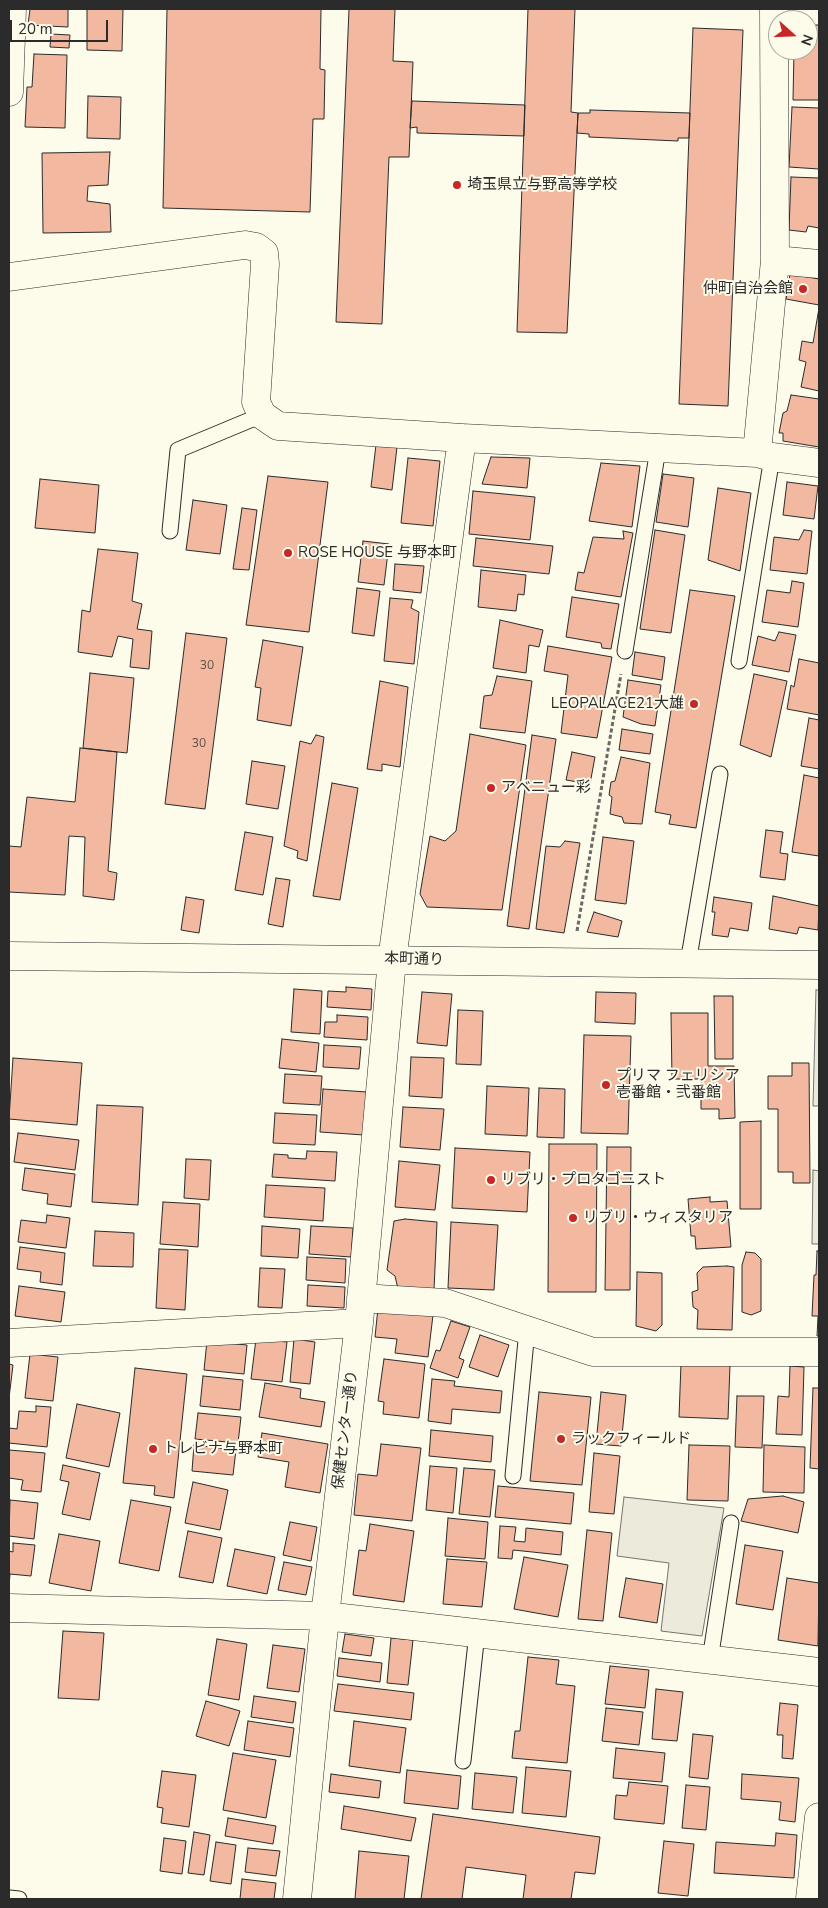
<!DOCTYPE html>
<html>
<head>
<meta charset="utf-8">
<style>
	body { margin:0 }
	#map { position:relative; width:828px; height:1908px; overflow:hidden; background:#fdfbea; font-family:"Nunito Sans",sans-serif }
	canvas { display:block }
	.frame { position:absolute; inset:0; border:10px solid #2b2b2b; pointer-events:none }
	.north { position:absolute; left:768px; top:10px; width:50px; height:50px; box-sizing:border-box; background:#fdfbea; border:1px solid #a9a89e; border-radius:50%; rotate:110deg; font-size:14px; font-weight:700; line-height:20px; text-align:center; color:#2b2b2b }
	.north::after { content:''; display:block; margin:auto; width:18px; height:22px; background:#c62828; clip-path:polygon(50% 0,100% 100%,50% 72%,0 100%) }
	.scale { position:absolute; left:10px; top:20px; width:98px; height:22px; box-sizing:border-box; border:2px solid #2b2b2b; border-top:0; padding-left:6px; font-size:15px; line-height:18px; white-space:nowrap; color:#2b2b2b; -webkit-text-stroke:4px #fdfbea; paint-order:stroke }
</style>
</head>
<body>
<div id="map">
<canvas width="828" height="1908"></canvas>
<div class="frame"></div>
<div class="north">N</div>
<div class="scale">20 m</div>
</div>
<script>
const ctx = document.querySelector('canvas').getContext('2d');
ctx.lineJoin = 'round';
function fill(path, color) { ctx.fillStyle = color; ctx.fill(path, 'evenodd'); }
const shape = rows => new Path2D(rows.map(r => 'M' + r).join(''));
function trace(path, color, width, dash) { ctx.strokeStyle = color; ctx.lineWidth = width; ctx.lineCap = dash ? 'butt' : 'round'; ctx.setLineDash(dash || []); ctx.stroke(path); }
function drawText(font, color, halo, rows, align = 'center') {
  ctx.font = font + ' "Nunito Sans","Noto Sans JP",sans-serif'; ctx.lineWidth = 4; ctx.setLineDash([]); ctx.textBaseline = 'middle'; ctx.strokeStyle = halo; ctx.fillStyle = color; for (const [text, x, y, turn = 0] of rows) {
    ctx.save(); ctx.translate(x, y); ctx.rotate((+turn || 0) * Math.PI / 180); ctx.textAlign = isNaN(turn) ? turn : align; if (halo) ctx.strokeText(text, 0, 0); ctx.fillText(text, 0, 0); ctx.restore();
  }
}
const parking = shape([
	[816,990,819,990,819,1106,813,1106,816,990],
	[813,1170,819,1171,819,1244,812,1244,813,1170],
	[624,1497,724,1508,702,1636,661,1631,669,1563,617,1556,624,1497]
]);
fill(parking, '#eceadb');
trace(parking, '#74746e', 1);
const building = shape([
	[30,9,68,9,68,27,28,25,30,9],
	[87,9,123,9,122,51,87,50,87,9],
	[167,9,321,9,320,69,325,70,324,119,313,119,310,212,163,208,167,9],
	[349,9,395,9,393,61,413,62,409,157,389,157,382,324,336,322,349,9],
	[528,9,575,9,571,112,578,113,567,333,517,332,528,9],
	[808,25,819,25,819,100,793,100,794,50,808,50,808,25],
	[693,28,743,30,728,406,679,404,693,28],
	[51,34,70,35,69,48,50,47,51,34],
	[34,54,67,55,65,128,25,127,27,87,32,87,34,54],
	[88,96,121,97,120,139,87,138,88,96],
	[412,101,525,105,524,136,417,133,417,127,410,128,412,101],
	[792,107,819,108,819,169,789,167,792,107],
	[590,110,690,113,689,138,678,138,678,141,589,137,589,134,577,133,578,113,590,113,590,110],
	[110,152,108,185,88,186,87,201,110,204,111,232,43,233,42,153,110,152],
	[791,177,819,178,819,228,808,226,806,232,789,230,791,177],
	[790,274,819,279,819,305,786,299,790,274],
	[819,308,819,391,801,387,806,362,799,360,802,341,813,343,819,308],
	[791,395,819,399,819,447,783,441,783,433,779,433,783,413,787,411,791,395],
	[376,445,397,447,392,490,371,487,376,445],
	[491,457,530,458,527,488,482,484,491,457],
	[408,458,440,461,433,526,401,523,408,458],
	[601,463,640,466,632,527,589,521,601,463],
	[663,474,694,478,688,527,656,522,663,474],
	[268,476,328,482,309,632,246,625,268,476],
	[40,479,99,485,95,533,35,528,40,479],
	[787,482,818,486,814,519,783,515,787,482],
	[718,488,751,493,740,571,708,560,718,488],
	[473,491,535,497,530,540,469,534,473,491],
	[193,500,227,505,220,554,186,550,193,500],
	[242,508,257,510,249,570,233,569,242,508],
	[655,530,685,535,671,633,640,629,655,530],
	[804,530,812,531,807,574,770,570,774,537,799,540,804,530],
	[623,531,633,533,621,597,575,590,578,572,584,573,593,537,624,539,623,531],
	[476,538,553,546,549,574,473,566,476,538],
	[363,541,389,544,384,585,358,582,363,541],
	[98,549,138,553,132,601,142,604,137,629,152,631,149,669,130,667,133,639,118,636,112,657,78,652,82,610,90,612,98,549],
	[395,564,424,566,421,593,393,590,395,564],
	[481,570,526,575,524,595,518,594,516,611,478,607,481,570],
	[792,581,804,583,798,627,762,622,767,590,790,593,792,581],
	[357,588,380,591,374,636,352,633,357,588],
	[690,590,735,596,696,828,669,824,671,815,655,812,690,590],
	[572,597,619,604,611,649,602,648,601,643,566,637,572,597],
	[390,598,413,600,411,608,419,612,414,664,384,661,390,598],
	[500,620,543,630,539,647,529,645,526,673,493,668,500,620],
	[779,632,796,635,789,672,752,665,758,636,775,641,779,632],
	[186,633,227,638,205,809,165,804,186,633],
	[263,640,303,647,291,726,257,720,261,688,255,687,263,640],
	[548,646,612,657,597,738,561,733,568,675,544,671,548,646],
	[635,652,665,657,662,680,632,675,635,652],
	[799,659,819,663,819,715,787,709,791,685,794,687,799,659],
	[90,673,134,678,127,753,83,748,90,673],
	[754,674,787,681,771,757,740,745,754,674],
	[497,676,532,681,525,733,480,728,484,696,492,695,497,676],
	[628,680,661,685,655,726,641,724,623,717,628,680],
	[380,681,408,687,400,767,382,764,382,771,367,769,380,681],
	[809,718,819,720,819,769,801,766,809,718],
	[622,729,653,734,650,754,619,750,622,729],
	[470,734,526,745,502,910,427,907,420,894,430,836,445,841,456,831,470,734],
	[316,735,324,737,307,861,297,858,298,851,284,846,300,741,311,744,316,735],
	[532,735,556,739,529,929,507,926,532,735],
	[80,748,117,752,108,871,117,873,114,900,83,896,85,837,69,836,65,895,9,892,9,846,21,847,27,797,75,802,80,748],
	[572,752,595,757,590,784,566,780,572,752],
	[621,757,650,763,642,824,624,823,622,817,610,814,612,797,609,795,611,782,615,781,621,757],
	[252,761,285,766,278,809,246,804,252,761],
	[804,775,819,778,819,856,792,852,804,775],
	[332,783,358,788,340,900,313,896,332,783],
	[766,830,783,832,780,853,788,854,785,880,760,877,766,830],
	[245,832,273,837,263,895,235,890,245,832],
	[603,837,634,841,626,904,595,900,603,837],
	[565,841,580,843,564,933,536,929,546,846,560,847,565,841],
	[276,878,290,880,283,927,268,924,276,878],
	[773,896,819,906,818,930,799,927,797,934,769,929,773,896],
	[186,897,204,900,199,933,181,930,186,897],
	[714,897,752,903,748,931,730,928,728,937,712,935,715,912,712,912,714,897],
	[594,912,622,921,618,937,587,932,594,912],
	[346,987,372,989,371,1010,327,1007,328,991,346,992,346,987],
	[294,989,322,991,320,1034,291,1032,294,989],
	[422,992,452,994,447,1046,417,1043,422,992],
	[596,992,636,993,635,1024,595,1022,596,992],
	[714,996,733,996,733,1059,715,1059,714,996],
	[458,1010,483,1011,481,1065,456,1064,458,1010],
	[671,1013,708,1013,708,1066,734,1066,735,1118,719,1119,719,1109,701,1109,701,1079,672,1079,671,1013],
	[337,1015,368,1017,367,1040,324,1037,325,1022,337,1022,337,1015],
	[584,1035,631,1036,628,1134,581,1133,584,1035],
	[282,1039,319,1043,316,1072,279,1068,282,1039],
	[324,1045,361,1047,359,1069,323,1067,324,1045],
	[411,1057,444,1058,442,1098,409,1096,411,1057],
	[13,1058,82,1063,77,1125,9,1119,13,1058],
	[792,1063,809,1063,810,1183,793,1183,793,1172,778,1172,778,1109,768,1109,768,1076,792,1076,792,1063],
	[285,1074,322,1076,320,1105,283,1103,285,1074],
	[487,1086,529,1088,527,1136,485,1134,487,1086],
	[539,1088,565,1089,564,1138,537,1137,539,1088],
	[323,1089,367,1092,364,1135,320,1132,323,1089],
	[97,1105,143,1107,138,1205,92,1202,97,1105],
	[403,1107,444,1109,440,1150,400,1147,403,1107],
	[275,1113,317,1115,315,1145,273,1143,275,1113],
	[761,1121,761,1209,740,1209,740,1122,761,1121],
	[18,1133,79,1140,75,1170,14,1162,18,1133],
	[549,1144,597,1144,596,1292,548,1292,549,1144],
	[607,1147,631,1147,630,1290,605,1290,607,1147],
	[455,1148,530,1152,527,1212,452,1208,455,1148],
	[307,1151,337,1152,335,1181,272,1177,274,1154,288,1155,288,1158,306,1159,307,1151],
	[186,1159,211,1160,209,1200,184,1198,186,1159],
	[399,1161,440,1165,435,1210,395,1207,399,1161],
	[25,1168,75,1174,71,1207,47,1204,48,1194,22,1190,25,1168],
	[266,1185,325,1188,323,1221,264,1217,266,1185],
	[710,1197,710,1202,727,1201,731,1247,696,1249,695,1236,691,1236,688,1199,710,1197],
	[163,1202,200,1204,198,1247,160,1244,163,1202],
	[47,1215,70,1218,66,1248,18,1242,21,1220,46,1223,47,1215],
	[405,1219,437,1222,434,1290,398,1289,395,1276,387,1270,394,1221,405,1219],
	[451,1222,498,1225,494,1290,448,1288,451,1222],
	[262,1226,300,1229,298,1258,261,1256,262,1226],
	[311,1226,353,1228,351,1257,309,1254,311,1226],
	[95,1231,134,1233,133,1267,93,1266,95,1231],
	[20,1247,65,1253,62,1285,40,1282,41,1272,17,1269,20,1247],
	[159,1249,188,1250,185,1310,156,1308,159,1249],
	[817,1251,819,1251,819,1336,817,1336,818,1316,812,1316,814,1275,816,1275,817,1251],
	[746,1252,755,1253,761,1259,761,1311,751,1315,742,1312,742,1265,746,1252],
	[307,1257,346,1259,345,1283,306,1280,307,1257],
	[727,1266,734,1267,732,1330,697,1329,698,1310,693,1307,692,1292,698,1290,697,1273,703,1267,727,1266],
	[260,1268,285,1269,282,1308,258,1307,260,1268],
	[637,1272,662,1273,662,1325,656,1331,636,1326,637,1272],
	[308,1285,345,1287,344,1308,307,1306,308,1285],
	[19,1286,65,1292,61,1322,15,1316,19,1286],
	[378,1308,433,1315,428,1357,395,1353,397,1339,375,1337,378,1308],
	[451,1321,470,1327,459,1358,464,1360,458,1378,430,1368,436,1350,440,1351,451,1321],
	[480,1335,509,1345,498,1377,469,1367,480,1335],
	[256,1339,287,1342,282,1382,251,1379,256,1339],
	[294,1339,315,1342,310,1384,290,1382,294,1339],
	[207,1341,247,1345,244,1374,204,1370,207,1341],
	[30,1354,58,1357,53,1401,25,1398,30,1354],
	[384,1359,425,1364,419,1418,383,1414,384,1402,378,1401,384,1359],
	[9,1364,13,1365,9,1398,9,1364],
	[681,1364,730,1365,728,1419,679,1417,681,1364],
	[790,1366,804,1367,802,1435,776,1434,778,1396,789,1397,790,1366],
	[135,1368,187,1374,174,1498,154,1495,155,1486,123,1483,135,1368],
	[203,1376,243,1380,240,1410,200,1406,203,1376],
	[432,1379,455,1381,454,1386,502,1391,500,1413,452,1409,451,1424,428,1421,432,1379],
	[265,1383,301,1389,300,1398,325,1402,321,1427,259,1417,265,1383],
	[813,1388,819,1388,819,1469,810,1468,813,1388],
	[539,1392,591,1397,582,1485,530,1481,539,1392],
	[601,1392,626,1395,621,1446,596,1444,601,1392],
	[737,1396,764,1396,762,1448,735,1447,737,1396],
	[77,1404,120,1413,109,1467,66,1458,77,1404],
	[36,1406,51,1407,47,1447,9,1443,9,1428,17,1429,19,1411,36,1412,36,1406],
	[198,1413,241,1417,238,1443,195,1439,198,1413],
	[431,1430,493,1436,491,1462,429,1456,431,1430],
	[262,1433,328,1444,320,1493,285,1487,289,1462,258,1457,262,1433],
	[381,1444,421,1448,412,1521,354,1515,358,1474,377,1476,381,1444],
	[194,1445,236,1450,233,1475,192,1471,194,1445],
	[689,1445,730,1446,728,1501,687,1500,689,1445],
	[764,1445,805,1447,804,1493,763,1492,764,1445],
	[9,1450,45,1453,41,1492,21,1490,23,1480,9,1478,9,1450],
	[594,1453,620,1456,614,1514,589,1512,594,1453],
	[63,1465,100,1473,90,1520,62,1514,69,1482,60,1480,63,1465],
	[430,1466,457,1468,453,1513,426,1510,430,1466],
	[464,1468,495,1470,490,1517,459,1514,464,1468],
	[193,1482,228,1490,220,1530,185,1523,193,1482],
	[498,1486,574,1493,571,1524,495,1517,498,1486],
	[783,1496,804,1502,798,1533,741,1521,748,1499,783,1496],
	[10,1500,38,1503,34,1539,9,1536,10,1500],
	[131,1500,171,1507,159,1571,119,1563,131,1500],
	[448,1518,488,1522,485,1559,445,1556,448,1518],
	[290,1522,317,1527,311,1561,283,1555,290,1522],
	[370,1524,414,1531,404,1602,353,1595,359,1550,366,1551,370,1524],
	[500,1526,516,1527,514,1541,525,1542,526,1528,563,1532,561,1555,513,1550,512,1559,498,1558,500,1526],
	[587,1530,612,1533,603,1621,578,1619,587,1530],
	[188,1531,222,1538,213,1583,179,1577,188,1531],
	[59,1534,100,1541,91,1591,49,1583,59,1534],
	[13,1543,35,1545,31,1576,10,1574,9,1587,9,1551,13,1552,13,1543],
	[745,1545,783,1551,773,1610,736,1604,745,1545],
	[235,1549,275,1557,267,1594,227,1586,235,1549],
	[524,1557,568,1565,558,1617,514,1609,524,1557],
	[447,1559,487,1562,482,1607,443,1604,447,1559],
	[284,1562,312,1567,306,1595,278,1590,284,1562],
	[626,1578,663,1584,657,1623,619,1617,626,1578],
	[787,1578,819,1583,818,1646,778,1640,787,1578],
	[63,1631,104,1633,99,1700,58,1698,63,1631],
	[345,1634,374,1638,371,1656,342,1652,345,1634],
	[391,1638,413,1640,408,1685,387,1683,391,1638],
	[217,1639,247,1644,239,1700,208,1695,217,1639],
	[273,1645,305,1649,299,1692,267,1688,273,1645],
	[528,1657,559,1660,556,1684,575,1686,567,1763,512,1758,515,1731,520,1731,528,1657],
	[339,1658,382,1663,380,1682,337,1676,339,1658],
	[610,1666,649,1670,645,1708,605,1704,610,1666],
	[338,1684,414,1693,411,1720,334,1711,338,1684],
	[656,1689,683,1692,677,1741,652,1739,656,1689],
	[254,1696,296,1702,293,1723,251,1717,254,1696],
	[206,1701,240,1711,229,1746,196,1736,206,1701],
	[780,1703,798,1705,793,1759,782,1758,783,1735,777,1735,780,1703],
	[606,1708,643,1712,639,1745,602,1741,606,1708],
	[248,1721,294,1728,290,1757,244,1750,248,1721],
	[354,1721,406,1728,400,1773,349,1766,354,1721],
	[693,1734,713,1736,708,1779,689,1777,693,1734],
	[616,1748,665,1753,662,1782,613,1778,616,1748],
	[233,1753,276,1760,266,1818,223,1810,233,1753],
	[526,1767,571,1771,566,1817,522,1813,526,1767],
	[407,1770,461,1776,458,1809,404,1803,407,1770],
	[162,1771,196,1775,189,1827,161,1823,163,1808,157,1807,162,1771],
	[475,1773,517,1777,513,1813,472,1809,475,1773],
	[331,1774,381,1781,379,1798,329,1792,331,1774],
	[742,1774,799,1778,795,1822,779,1820,781,1802,741,1799,742,1774],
	[629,1782,668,1786,664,1824,614,1819,616,1795,627,1796,629,1782],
	[686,1785,710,1787,706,1830,682,1828,686,1785],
	[344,1806,416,1818,411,1841,341,1829,344,1806],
	[433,1814,600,1837,595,1874,575,1872,571,1899,523,1899,526,1875,466,1867,462,1899,421,1899,433,1814],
	[228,1818,276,1826,273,1844,225,1836,228,1818],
	[194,1832,210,1835,204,1875,188,1873,194,1832],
	[776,1833,797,1835,794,1878,714,1873,716,1842,775,1846,776,1833],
	[164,1838,186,1841,182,1874,160,1871,164,1838],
	[664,1841,694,1844,688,1896,658,1893,664,1841],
	[216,1842,236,1845,231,1884,210,1881,216,1842],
	[248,1848,280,1851,276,1876,245,1872,248,1848],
	[359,1851,409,1856,404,1899,355,1899,359,1851],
	[242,1879,276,1883,274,1899,240,1899,242,1879]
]);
fill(building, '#f2b8a0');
trace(building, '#2b2b2b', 1);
const lane = shape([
	[170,531,178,450,262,415],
	[625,651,658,449],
	[739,661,772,457],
	[688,963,720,774],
	[513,1476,527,1330],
	[710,1660,731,1523],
	[463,1761,477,1633],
	[9,1898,19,1899]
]);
const street = shape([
	[9,92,12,9],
	[775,260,819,264],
	[9,277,245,245,256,247,264,253,265,264,256,402,262,415,278,426,462,438,757,453,772,457,819,463],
	[757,453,775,260,774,9],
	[361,1298,445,1303,593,1352,819,1352],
	[9,1343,359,1323],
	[9,1608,325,1616,819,1672],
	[297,1899,325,1616,359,1323,392,960,462,438],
	[810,1899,819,1817]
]);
const secondary = shape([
	[9,956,819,965]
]);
trace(lane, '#2b2b2b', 17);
trace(street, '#2b2b2b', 29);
trace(secondary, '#2b2b2b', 29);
trace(shape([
	[577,931,621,674]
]), '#6a6964', 3, [4, 2.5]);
trace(lane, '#fdfbea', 15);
trace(street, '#fdfbea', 28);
trace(secondary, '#fdfbea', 28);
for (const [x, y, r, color] of [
	[457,185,5,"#c62828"],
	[803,289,5,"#c62828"],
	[288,553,5,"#c62828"],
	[694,704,5,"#c62828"],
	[491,788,5,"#c62828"],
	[606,1085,5,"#c62828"],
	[491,1180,5,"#c62828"],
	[573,1218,5,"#c62828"],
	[561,1439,5,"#c62828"],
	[153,1449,5,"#c62828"]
]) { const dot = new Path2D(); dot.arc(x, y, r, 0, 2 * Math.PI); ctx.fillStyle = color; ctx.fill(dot); trace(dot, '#fdfbea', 2); }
drawText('12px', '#5d4e48', null, [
	["30",207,666],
	["30",199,744]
]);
drawText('15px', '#2b2b2b', '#fdfbea', [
	["埼玉県立与野高等学校",467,185],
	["仲町自治会館",793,289,"right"],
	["ROSE HOUSE 与野本町",298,553],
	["LEOPALACE21大雄",684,704,"right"],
	["アベニュー彩",501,788],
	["プリマ フェリシア",616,1076],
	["壱番館・弐番館",616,1093],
	["リブリ・プロタゴニスト",501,1180],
	["リブリ・ウィスタリア",583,1218],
	["ラックフィールド",571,1439],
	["トレビナ与野本町",163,1449]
], 'left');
drawText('15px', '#2b2b2b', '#fdfbea', [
	["本町通り",414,960,1],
	["保健センター通り",346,1430,-83]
]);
</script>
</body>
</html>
